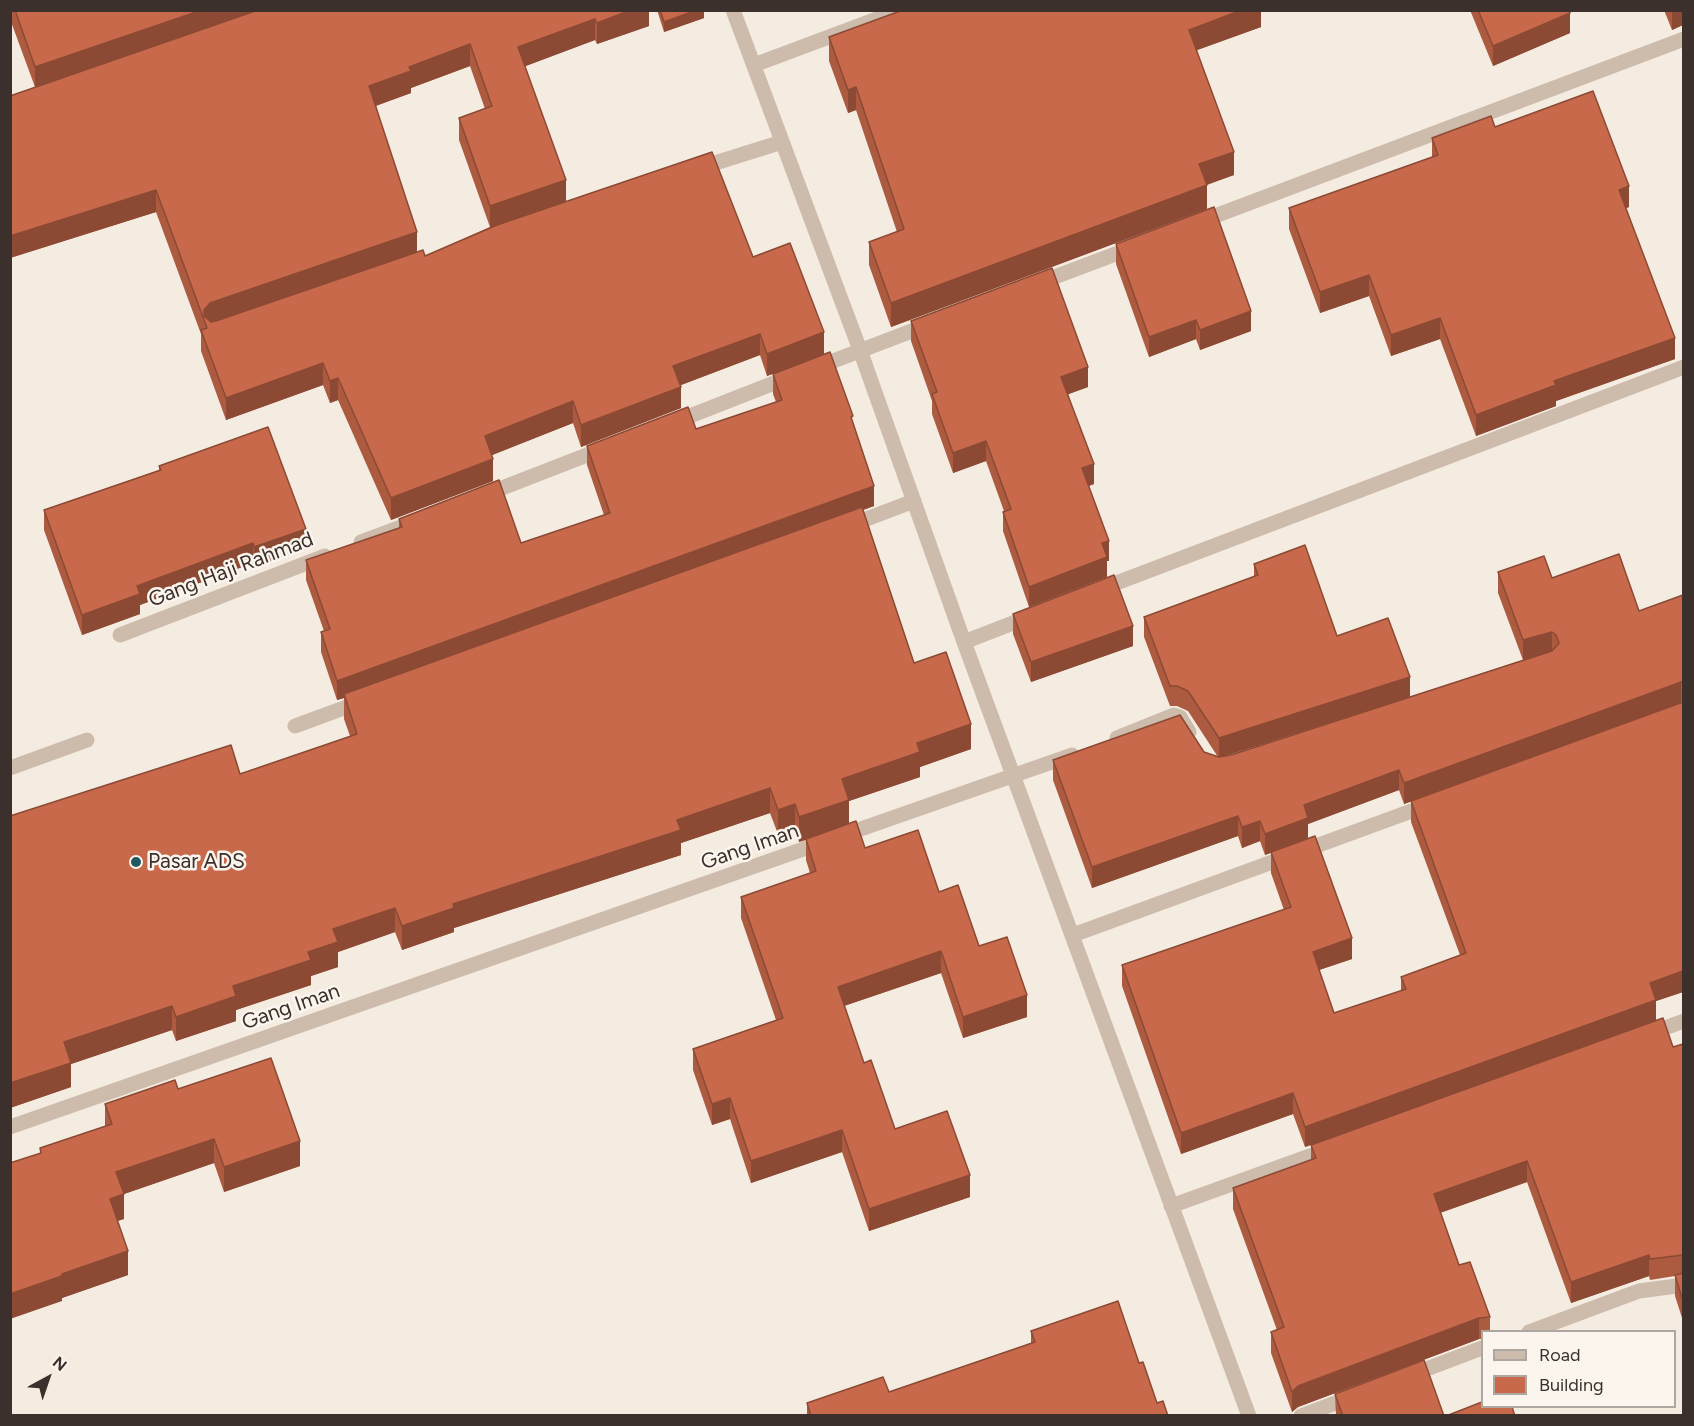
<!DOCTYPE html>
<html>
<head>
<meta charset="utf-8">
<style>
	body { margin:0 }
	#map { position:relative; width:1694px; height:1426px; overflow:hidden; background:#f4ebe1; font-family:Figtree,sans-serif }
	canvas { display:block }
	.frame { position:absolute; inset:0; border:12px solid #3b302b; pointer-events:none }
	.legend { position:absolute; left:1481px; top:1330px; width:195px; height:78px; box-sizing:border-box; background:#fbf5ee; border:2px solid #aea6a0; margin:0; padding:8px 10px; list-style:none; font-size:18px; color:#3b302b }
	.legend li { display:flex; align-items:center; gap:12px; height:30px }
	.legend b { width:30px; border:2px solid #aea6a0 }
	.north { position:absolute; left:18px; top:1348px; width:60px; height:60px; -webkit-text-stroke:4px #fbf5ee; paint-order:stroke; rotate:40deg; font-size:16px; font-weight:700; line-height:24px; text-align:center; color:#3b302b }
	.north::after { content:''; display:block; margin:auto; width:21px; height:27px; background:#3b302b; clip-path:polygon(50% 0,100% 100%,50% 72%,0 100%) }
</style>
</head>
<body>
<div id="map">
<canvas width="1694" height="1426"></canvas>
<div class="frame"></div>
<ul class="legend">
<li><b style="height:8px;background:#cdbbac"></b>Road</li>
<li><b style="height:16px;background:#c8694b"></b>Building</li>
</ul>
<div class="north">N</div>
</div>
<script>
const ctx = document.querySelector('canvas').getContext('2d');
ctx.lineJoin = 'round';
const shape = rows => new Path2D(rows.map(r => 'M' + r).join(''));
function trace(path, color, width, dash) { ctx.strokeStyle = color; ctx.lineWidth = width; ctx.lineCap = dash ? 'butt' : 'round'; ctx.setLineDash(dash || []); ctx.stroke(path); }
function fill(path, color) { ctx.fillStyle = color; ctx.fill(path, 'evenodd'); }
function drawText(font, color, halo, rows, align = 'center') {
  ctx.font = font + ' Figtree,sans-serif'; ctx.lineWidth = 5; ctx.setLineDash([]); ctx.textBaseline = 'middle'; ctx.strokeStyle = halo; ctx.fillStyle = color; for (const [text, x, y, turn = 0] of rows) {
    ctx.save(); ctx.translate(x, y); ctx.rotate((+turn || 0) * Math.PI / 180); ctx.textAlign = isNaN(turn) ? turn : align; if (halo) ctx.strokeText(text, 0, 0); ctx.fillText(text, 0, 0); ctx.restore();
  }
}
trace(shape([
	[733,10,860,350,964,642,1249,1416],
	[754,65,901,10],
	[699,168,782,142],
	[1199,222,1684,39],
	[1036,284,1134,247],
	[815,368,930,324],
	[672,423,792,376],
	[484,495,605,448],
	[848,526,914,501],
	[361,542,417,521],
	[1098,590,1684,367],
	[120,635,325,556],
	[964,642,1031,616],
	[295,726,363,701],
	[1117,738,1174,715,1180,717,1189,732],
	[10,768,87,740],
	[1073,935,1428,805],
	[1648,1034,1684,1021],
	[10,1127,1072,755],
	[1171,1206,1329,1149],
	[1529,1332,1639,1291,1684,1285],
	[1408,1376,1482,1348],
	[1301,1416,1354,1396]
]), '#cdbbac', 15);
fill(shape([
	[10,10,649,10,649,26,597,44,595,40,525,66,566,201,753,257,824,354,767,376,760,355,681,385,681,408,581,447,573,423,491,455,493,481,391,520,338,400,330,403,323,385,226,420,201,351,201,334,156,212,10,258,10,96,35,87,10,19],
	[470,66,485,109,459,118,459,140,490,227,425,256,417,252,376,106,411,93,411,88],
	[657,10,704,10,704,18,664,32],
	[1261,10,1261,27,1197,50,1234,175,1207,185,1207,209,891,327,869,265,869,242,897,232,856,110,848,113,829,61,829,37],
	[1470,10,1569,10,1570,33,1493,66],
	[1664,10,1683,10,1683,25,1672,30],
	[1495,127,1629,207,1626,208,1675,359,1556,401,1556,406,1476,436,1440,339,1391,356,1369,296,1320,313,1289,229,1289,208,1432,157,1432,138],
	[1116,244,1251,331,1200,350,1196,339,1149,357,1116,264],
	[911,321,1088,387,1068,394,1094,484,1089,486,1109,561,1107,561,1107,577,1029,607,1003,531,1003,512,1004,511,986,461,953,473,932,414,932,401,911,341],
	[773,374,853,424,874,506,863,510,914,663,971,749,920,767,920,777,849,801,849,823,865,848,939,892,979,946,1027,1017,963,1038,941,973,844,1006,864,1063,895,1129,970,1197,869,1231,842,1152,751,1183,730,1119,712,1125,693,1070,693,1049,776,1020,741,918,741,897,810,873,806,860,806,840,799,842,795,828,778,834,770,813,681,843,681,855,454,928,454,932,402,950,395,932,338,952,338,967,311,976,311,985,236,1010,236,1021,176,1041,172,1030,71,1064,71,1087,10,1108,240,774,350,736,344,719,344,698,337,700,321,652,321,632,324,631,306,580,306,560,399,528,399,519,521,543,604,515,587,465,587,446,696,429,776,402,773,394],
	[159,466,306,549,254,567,253,563,140,605,140,614,82,635,44,530,44,510,159,470],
	[1254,564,1337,636,1410,697,1523,660,1498,593,1498,572,1552,578,1639,611,1683,595,1683,992,1656,1001,1656,1021,1305,1147,1293,1114,1181,1154,1122,986,1122,965,1284,910,1271,873,1271,852,1352,959,1319,970,1334,1013,1401,991,1401,977,1460,955,1411,822,1411,801,1681,703,1404,804,1399,790,1308,824,1308,839,1265,855,1260,841,1242,848,1238,836,1092,888,1053,780,1053,760,1218,757,1188,711,1177,706,1170,706,1144,637,1144,617,1254,577],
	[1381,706,1231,755,1225,756],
	[1013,614,1133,646,1031,682,1013,634],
	[1683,1044,1683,1321,1675,1296,1675,1276,1650,1280,1649,1276,1571,1303,1527,1182,1440,1213,1459,1265,1490,1317,1490,1332,1482,1332,1482,1339,1479,1339,1298,1407,1292,1412,1271,1353,1271,1332,1277,1330,1233,1209,1233,1188,1311,1160,1311,1145,1673,1047],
	[178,1089,300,1166,224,1192,214,1163,124,1194,124,1219,117,1221,128,1275,62,1298,62,1301,40,1153,40,1148,105,1126,105,1104],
	[1031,1331,1139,1363,1157,1403,1168,1416,807,1416,807,1403,889,1392,1031,1343],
	[1335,1394,1444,1416,1336,1416]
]), '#ac5a40');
fill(shape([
	[202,10,266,10,35,89,35,67],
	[631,10,649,10,649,26,597,44,597,23],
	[697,10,704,10,704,18,664,32,664,22],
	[1242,10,1261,10,1261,27,1189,53,1189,30],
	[1672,10,1683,10,1683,25,1672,30],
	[1570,13,1570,33,1493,66,1493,46],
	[595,19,595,40,518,69,518,47],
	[470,44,470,66,411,88,411,93,369,108,369,86,409,67],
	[856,87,856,110,848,113,848,90],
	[1234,152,1234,175,1199,187,1199,164],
	[566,180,566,202,490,228,490,206],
	[1207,185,1207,209,891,327,891,303],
	[1629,186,1629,207,1619,211,1619,190],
	[156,190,156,212,10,258,10,236],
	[417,232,417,253,210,325,204,319,204,310,210,303],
	[1369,275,1369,296,1320,313,1320,292],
	[1251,311,1251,331,1200,350,1200,330],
	[1440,318,1440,339,1391,356,1391,335],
	[1196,320,1196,339,1149,357,1149,337],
	[824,332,824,354,767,376,767,354],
	[760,334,760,355,673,388,673,366],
	[1675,338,1675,359,1556,401,1556,406,1476,436,1476,415,1554,381],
	[323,363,323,385,226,420,226,398],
	[1088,367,1088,387,1061,397,1061,377],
	[338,378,338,400,330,403,330,381],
	[681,387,681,408,581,447,581,425],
	[573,401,573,423,485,458,485,436],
	[986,441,986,461,953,473,953,453],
	[493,459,493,481,391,520,391,498],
	[1094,464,1094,484,1082,488,1082,468],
	[874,486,874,506,345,698,344,694,344,698,337,700,337,681],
	[306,529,306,549,254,567,254,547],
	[1109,541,1109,561,1107,561,1107,577,1029,607,1029,587,1102,543],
	[253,543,253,563,140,605,140,614,82,635,82,615,137,586],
	[1133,626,1133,646,1031,682,1031,662],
	[1552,632,1552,653,1523,660,1523,640],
	[1410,677,1410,697,1219,758,1219,738],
	[1681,682,1681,703,1404,804,1404,783],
	[971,724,971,749,920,767,920,777,849,801,849,824,799,842,799,817,842,779,917,743],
	[1399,770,1399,790,1308,824,1308,839,1265,855,1265,834,1304,805],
	[770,788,770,813,681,843,681,855,454,928,454,932,402,950,402,926,453,904,677,820],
	[795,804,795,828,778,834,778,810],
	[1238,816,1238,836,1092,888,1092,867],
	[1260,821,1260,841,1242,848,1242,827],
	[395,908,395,932,338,952,338,967,311,976,311,985,236,1010,236,1021,176,1041,176,1017,233,986,333,929],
	[1352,938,1352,959,1313,972,1313,952],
	[941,951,941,973,838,1008,838,987],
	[1683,971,1683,992,1656,1001,1656,1021,1305,1147,1305,1127,1650,983],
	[1027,995,1027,1017,963,1038,963,1017],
	[172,1006,172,1030,71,1064,71,1087,10,1108,10,1083,64,1042],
	[1293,1093,1293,1114,1181,1154,1181,1133],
	[730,1098,730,1119,712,1125,712,1104],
	[842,1130,842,1152,751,1183,751,1161],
	[214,1139,214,1163,124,1194,124,1219,110,1223,110,1199,116,1172],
	[300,1141,300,1166,224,1192,224,1167],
	[1527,1161,1527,1182,1434,1215,1434,1194],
	[970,1175,970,1197,869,1231,869,1209],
	[128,1251,128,1275,62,1298,62,1301,10,1319,10,1294,62,1274],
	[1649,1255,1649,1276,1571,1303,1571,1282],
	[1479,1318,1479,1339,1298,1407,1292,1412,1292,1392,1298,1386]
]), '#8c4a34');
const building = shape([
	[15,10,202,10,35,67,15,10],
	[258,10,631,10,597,23,595,19,518,47,566,180,490,206,459,118,492,106,470,44,409,67,411,71,369,86,417,232,210,303,204,310,204,316,211,322,216,321,423,250,425,256,497,225,712,152,753,257,790,243,824,332,767,354,760,334,673,366,681,387,581,425,573,401,485,436,493,459,391,498,338,378,330,381,323,363,226,398,201,330,207,328,156,190,10,236,10,96,258,10],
	[660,10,697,10,664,22,660,10],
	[903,10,1242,10,1189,30,1234,152,1199,164,1207,185,891,303,869,242,904,229,856,87,848,90,829,37,903,10],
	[1478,10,1569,10,1570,13,1493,46,1478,10],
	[1593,91,1629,186,1619,190,1675,338,1554,381,1556,385,1476,415,1440,318,1391,335,1369,275,1320,292,1289,208,1438,155,1432,138,1491,116,1495,127,1593,91],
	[1214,207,1251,311,1200,330,1196,320,1149,337,1116,244,1214,207],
	[1052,268,1088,367,1061,377,1094,464,1082,468,1109,541,1102,543,1107,557,1029,587,1003,512,1011,509,986,441,953,453,932,394,937,392,911,321,1052,268],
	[830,352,853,416,851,417,874,486,337,681,321,632,330,629,306,560,402,527,399,519,499,480,521,543,610,513,587,446,688,407,696,429,782,400,773,374,830,352],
	[268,427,306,529,254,547,253,543,137,586,140,594,82,615,44,510,161,470,159,466,268,427],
	[862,507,914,663,946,652,971,724,917,743,920,752,842,779,849,800,799,817,795,804,778,810,770,788,677,820,681,830,453,904,454,908,402,926,395,908,333,929,338,942,308,952,311,960,233,986,236,996,176,1017,172,1006,64,1042,71,1063,10,1083,10,816,231,745,240,774,357,734,344,694,862,507],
	[1305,545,1337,636,1388,618,1410,677,1219,738,1188,691,1177,686,1170,686,1144,617,1258,575,1254,564,1305,545],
	[1619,554,1639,611,1683,595,1683,683,1681,682,1404,783,1399,770,1304,805,1308,818,1265,834,1260,821,1242,827,1238,816,1092,867,1053,760,1180,715,1204,752,1219,757,1231,755,1552,651,1559,643,1556,635,1552,632,1523,640,1498,572,1544,556,1552,578,1619,554],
	[1114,575,1133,626,1031,662,1013,614,1114,575],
	[1683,702,1683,971,1650,983,1656,1000,1305,1127,1293,1093,1181,1133,1122,965,1291,907,1271,852,1315,836,1352,938,1313,952,1334,1013,1406,989,1401,977,1466,953,1411,801,1683,702],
	[856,821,865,848,918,830,939,892,958,885,979,946,1007,937,1027,995,963,1017,941,951,838,987,864,1063,871,1060,895,1129,947,1111,970,1175,869,1209,842,1130,751,1161,730,1098,712,1104,693,1049,783,1018,741,897,816,871,806,839,856,821],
	[1663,1018,1673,1047,1683,1044,1683,1255,1650,1259,1649,1255,1571,1282,1527,1161,1434,1194,1459,1265,1470,1262,1490,1317,1479,1318,1298,1386,1292,1392,1271,1332,1284,1327,1233,1188,1316,1158,1311,1145,1663,1018],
	[271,1058,300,1141,224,1167,214,1139,116,1172,124,1194,110,1199,128,1251,62,1274,62,1276,10,1294,10,1163,41,1153,40,1148,112,1124,105,1104,175,1080,178,1089,271,1058],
	[1683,1273,1683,1301,1675,1275,1683,1273],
	[1118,1301,1139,1363,1143,1362,1157,1403,1163,1401,1168,1416,811,1416,807,1403,883,1377,889,1392,1035,1342,1031,1331,1118,1301],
	[1424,1360,1444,1416,1343,1416,1335,1394,1424,1360],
	[1482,1402,1482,1407,1512,1407,1515,1416,1446,1416,1482,1402]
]);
fill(building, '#c8694b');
trace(building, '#8c4a34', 1.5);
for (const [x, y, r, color] of [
	[136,862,6,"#1f5a5e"]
]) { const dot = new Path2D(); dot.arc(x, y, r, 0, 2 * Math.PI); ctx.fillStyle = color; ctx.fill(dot); trace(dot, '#fbf5ee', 2); }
drawText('21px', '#3b302b', '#fbf5ee', [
	["Gang Haji Rahmad",231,570,-21],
	["Gang Iman",750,847,-19],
	["Gang Iman",291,1007,-19]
]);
drawText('21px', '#3b302b', '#fbf5ee', [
	["Pasar ADS",148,862]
], 'left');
</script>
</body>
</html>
